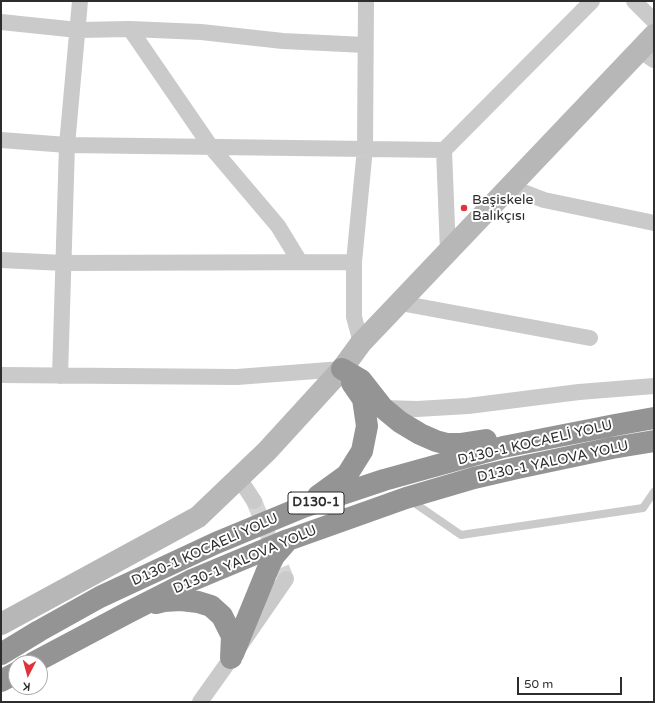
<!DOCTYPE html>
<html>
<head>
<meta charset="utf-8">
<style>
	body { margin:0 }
	#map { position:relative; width:655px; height:703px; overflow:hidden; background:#fff; font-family:"Varela Round",sans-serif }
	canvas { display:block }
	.frame { position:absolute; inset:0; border:2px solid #2d2d2d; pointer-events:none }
	.north { position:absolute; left:8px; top:655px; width:40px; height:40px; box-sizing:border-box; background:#fff; border:1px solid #ababab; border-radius:50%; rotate:186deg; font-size:11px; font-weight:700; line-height:16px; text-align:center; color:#2d2d2d }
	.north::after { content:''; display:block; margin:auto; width:14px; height:18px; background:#df3339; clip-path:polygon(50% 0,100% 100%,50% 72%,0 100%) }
	.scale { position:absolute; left:517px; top:677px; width:105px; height:18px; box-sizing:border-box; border:2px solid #2d2d2d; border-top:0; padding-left:5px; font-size:12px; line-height:14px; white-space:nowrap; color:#2d2d2d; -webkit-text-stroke:3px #fff; paint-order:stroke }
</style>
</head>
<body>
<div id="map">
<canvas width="655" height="703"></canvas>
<div class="frame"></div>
<div class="north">K</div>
<div class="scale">50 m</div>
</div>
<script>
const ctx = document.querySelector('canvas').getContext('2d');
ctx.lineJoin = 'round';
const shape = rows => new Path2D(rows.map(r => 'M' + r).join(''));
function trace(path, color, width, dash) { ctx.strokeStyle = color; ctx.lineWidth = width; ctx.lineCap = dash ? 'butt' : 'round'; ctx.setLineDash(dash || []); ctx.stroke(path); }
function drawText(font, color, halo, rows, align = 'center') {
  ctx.font = font + ' "Varela Round",sans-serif'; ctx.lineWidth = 4; ctx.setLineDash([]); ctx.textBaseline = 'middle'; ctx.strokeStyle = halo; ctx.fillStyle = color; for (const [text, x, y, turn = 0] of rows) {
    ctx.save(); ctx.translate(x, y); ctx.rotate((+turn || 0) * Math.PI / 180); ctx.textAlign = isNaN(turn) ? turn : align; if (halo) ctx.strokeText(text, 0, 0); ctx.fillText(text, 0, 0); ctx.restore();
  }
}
trace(shape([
	[254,501,286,579]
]), '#d5d5d5', 16, [16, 8]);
trace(shape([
	[410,500,461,535,643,508,654,492]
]), '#cacaca', 8);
trace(shape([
	[634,1,654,21],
	[1,22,78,30,130,29,201,32,283,41,365,45],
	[130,29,211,147,278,226,300,262],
	[639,50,654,60],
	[1,140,67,145,444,150,592,1],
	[444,150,448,252],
	[510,187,544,200,654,223],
	[1,260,64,263,354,262],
	[400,303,590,338],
	[361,343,354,317,354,262,365,148,366,1],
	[1,375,237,377,342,369],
	[60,376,67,145,80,1],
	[383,408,417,409,468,406,579,392,654,386],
	[239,478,254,501],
	[200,702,237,650,286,579]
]), '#cacaca', 16);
trace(shape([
	[1,624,198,517,267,451,342,369,361,343,654,35]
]), '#b7b7b7', 22);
trace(shape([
	[342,369,361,380,383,408,400,422,420,434,436,441,447,444,460,444,486,440],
	[318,496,347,475,362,451,367,426,363,399,352,383],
	[156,603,164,601,181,600,198,602,211,606,222,616,232,636,231,658],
	[1,654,39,631,100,597,216,543,303,507,384,480,503,447,615,425,654,418],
	[233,654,269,566,274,556,287,541],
	[33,663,129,612,190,581,288,540,406,498,474,478,517,468,612,448,654,441],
	[1,681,16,673]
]), '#949494', 22);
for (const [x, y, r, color] of [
	[464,208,4,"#df3339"]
]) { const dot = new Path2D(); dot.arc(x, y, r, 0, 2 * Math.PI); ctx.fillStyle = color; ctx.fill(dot); trace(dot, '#fff', 1.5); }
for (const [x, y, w] of [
	[316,503,56]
]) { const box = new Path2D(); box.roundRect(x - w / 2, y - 11, w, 22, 3); ctx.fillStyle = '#fff'; ctx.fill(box); trace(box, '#2d2d2d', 1); }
drawText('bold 13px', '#2d2d2d', null, [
	["D130-1",316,503]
]);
drawText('14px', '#2d2d2d', '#fff', [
	["Başiskele",472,200],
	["Balıkçısı",472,216]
], 'left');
drawText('14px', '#2d2d2d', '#fff', [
	["D130-1 KOCAELİ YOLU",535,443,-13],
	["D130-1 YALOVA YOLU",553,462,-12],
	["D130-1 KOCAELİ YOLU",205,550,-24],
	["D130-1 YALOVA YOLU",245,560,-23]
]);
</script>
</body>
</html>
